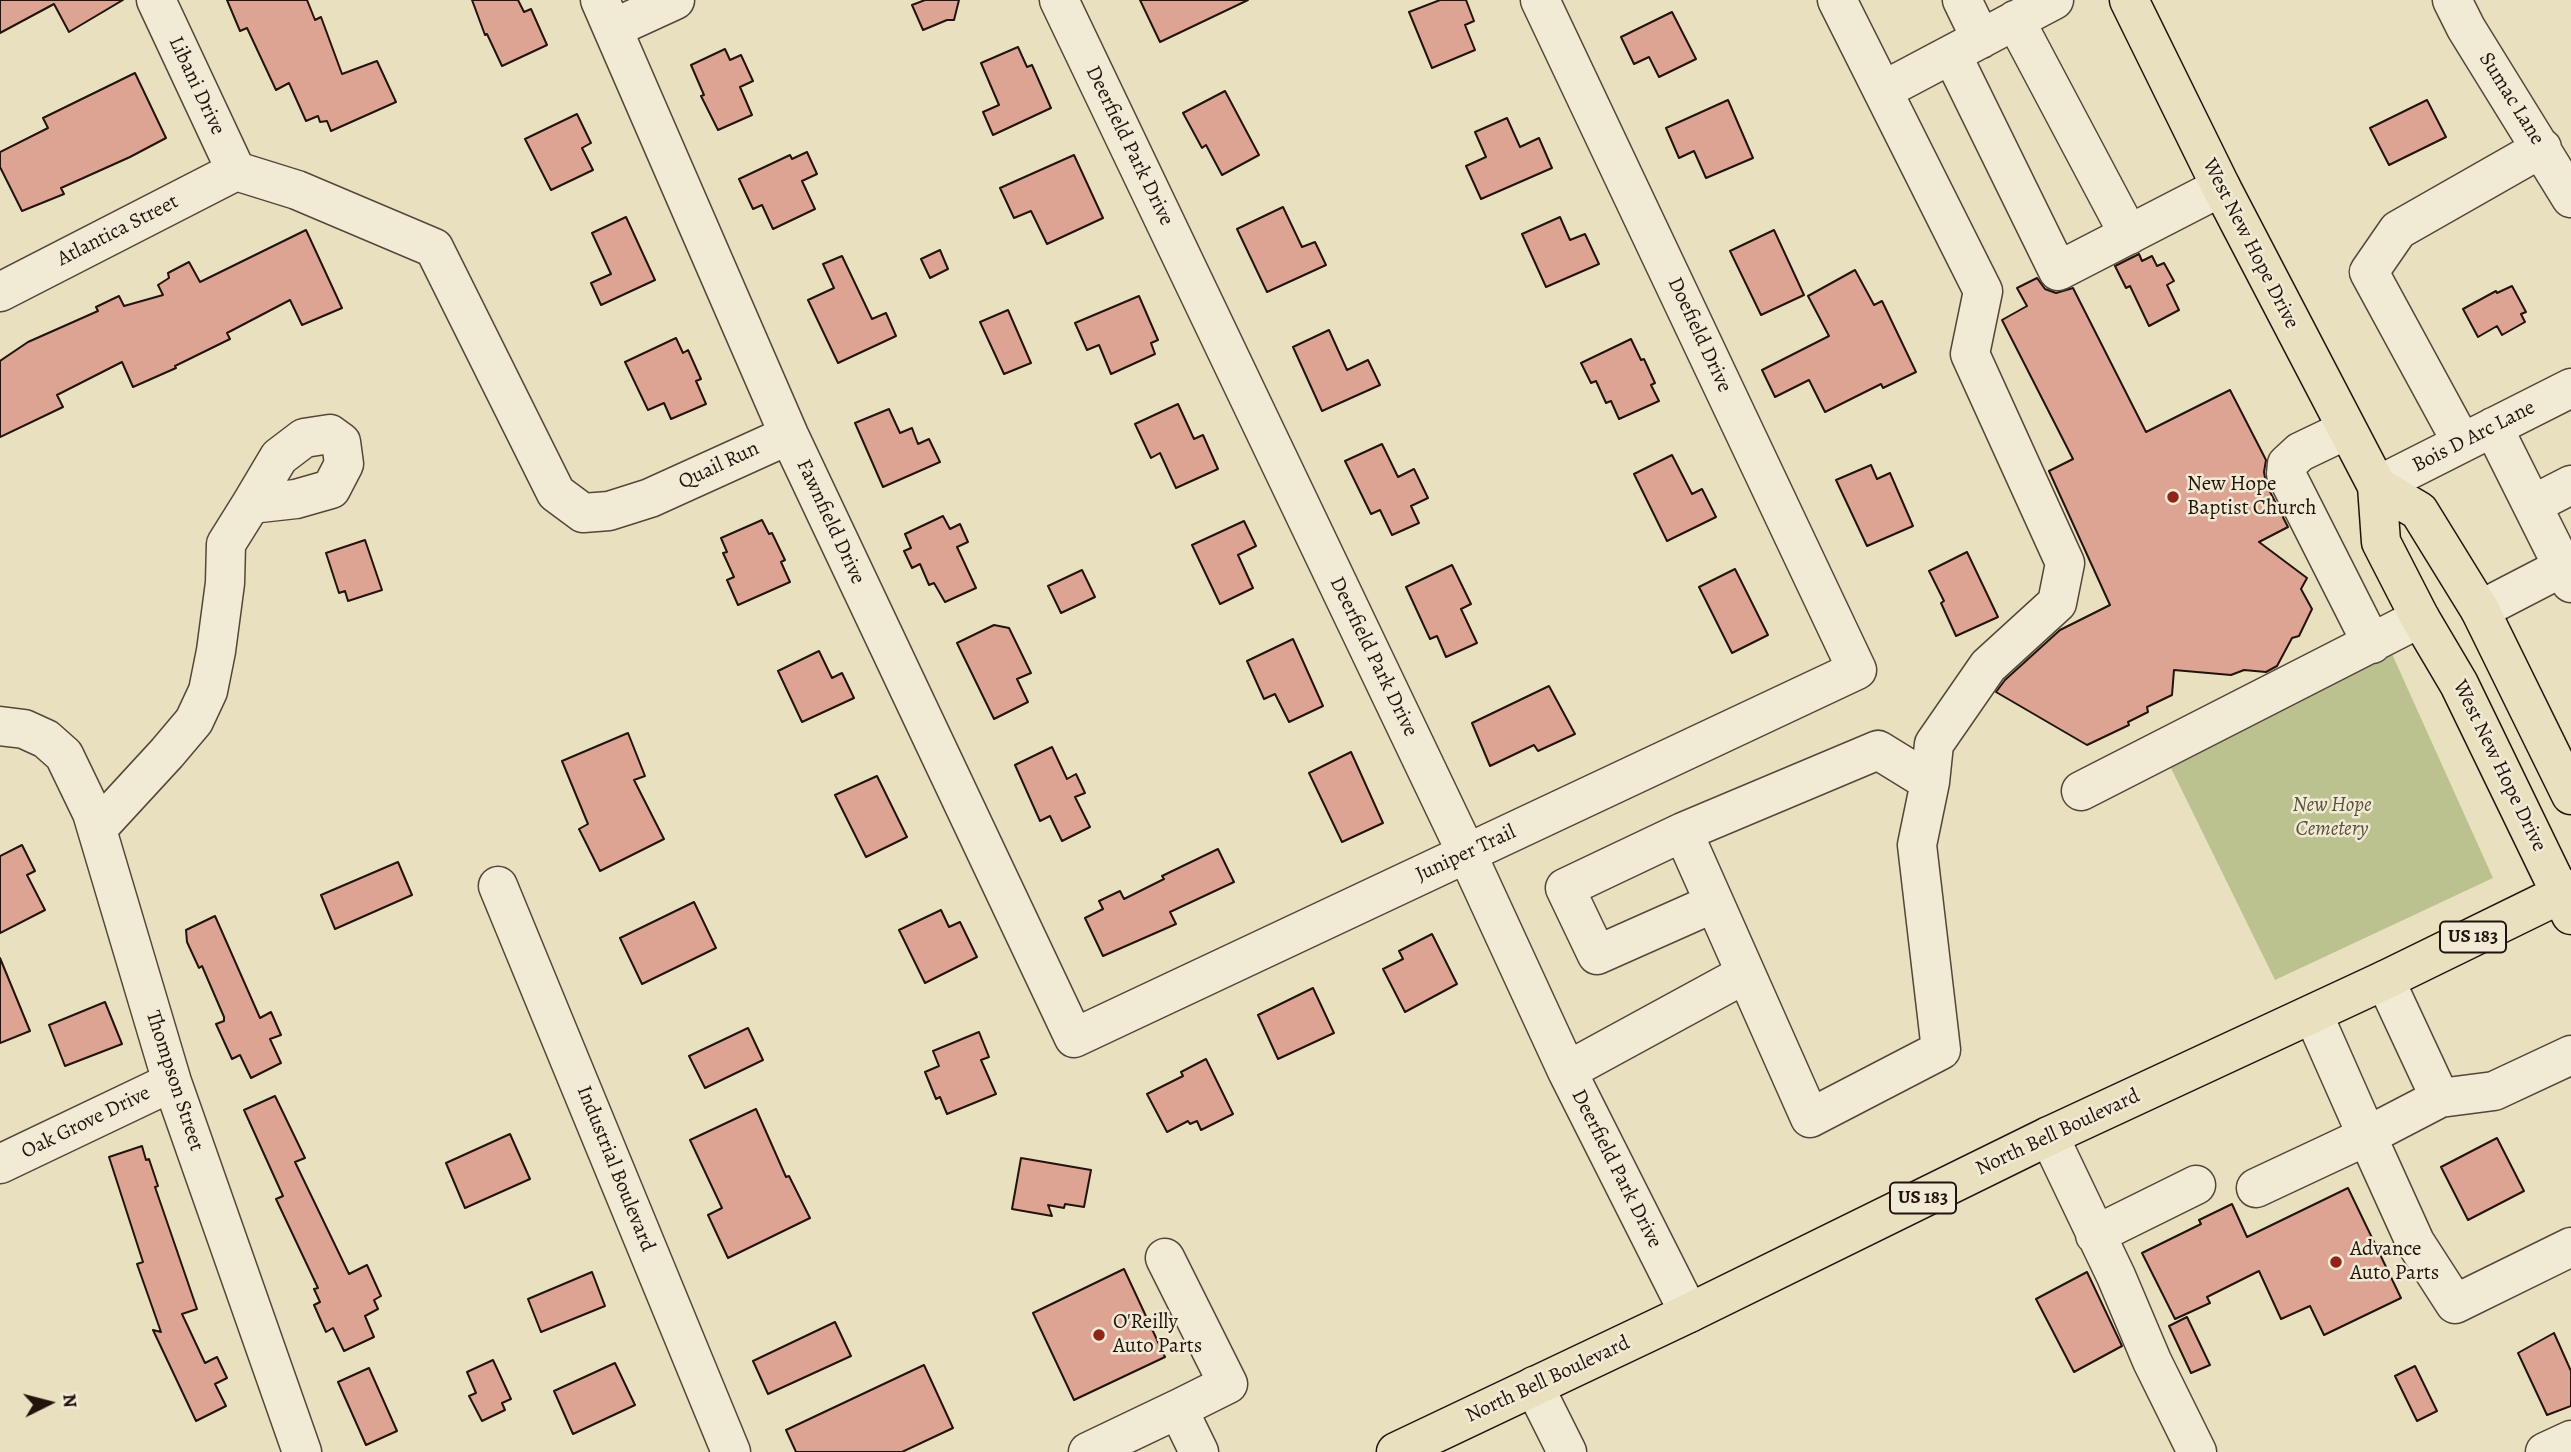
<!DOCTYPE html>
<html>
<head>
<meta charset="utf-8">
<style>
	body { margin:0 }
	#map { position:relative; width:2571px; height:1452px; overflow:hidden; background:#e9e0c0; font-family:Alegreya,serif }
	canvas { display:block }
	.north { position:absolute; left:14px; top:1368px; width:70px; height:70px; -webkit-text-stroke:5px #f1ebd6; paint-order:stroke; rotate:84deg; font-size:19px; font-weight:700; line-height:28px; text-align:center; color:#22130c }
	.north::after { content:''; display:block; margin:auto; width:24px; height:32px; background:#22130c; clip-path:polygon(50% 0,100% 100%,50% 72%,0 100%) }
</style>
</head>
<body>
<div id="map">
<canvas width="2571" height="1452"></canvas>
<div class="north">N</div>
</div>
<script>
const ctx = document.querySelector('canvas').getContext('2d');
ctx.lineJoin = 'round';
function fill(path, color) { ctx.fillStyle = color; ctx.fill(path, 'evenodd'); }
const shape = rows => new Path2D(rows.map(r => 'M' + r).join(''));
function trace(path, color, width, dash) { ctx.strokeStyle = color; ctx.lineWidth = width; ctx.lineCap = dash ? 'butt' : 'round'; ctx.setLineDash(dash || []); ctx.stroke(path); }
function drawText(font, color, halo, rows, align = 'center') {
  ctx.font = font + ' Alegreya,serif'; ctx.lineWidth = 5; ctx.setLineDash([]); ctx.textBaseline = 'middle'; ctx.strokeStyle = halo; ctx.fillStyle = color; for (const [text, x, y, turn = 0] of rows) {
    ctx.save(); ctx.translate(x, y); ctx.rotate((+turn || 0) * Math.PI / 180); ctx.textAlign = isNaN(turn) ? turn : align; if (halo) ctx.strokeText(text, 0, 0); ctx.fillText(text, 0, 0); ctx.restore();
  }
}
fill(shape([
	[2392,654,2493,878,2275,980,2167,760]
]), '#bbc18f');
const building = shape([
	[0,0,123,0,69,32,54,4,0,33,0,0],
	[227,0,307,0,315,20,321,17,342,74,377,61,396,102,331,131,327,121,320,122,318,116,306,121,289,83,276,90,247,28,240,31,227,0],
	[472,0,518,0,524,12,531,9,547,45,502,66,487,34,485,35,472,0],
	[925,0,959,0,954,20,947,20,923,30,912,5,925,0],
	[1140,0,1248,0,1160,42,1140,0],
	[1440,0,1466,0,1474,21,1465,25,1475,50,1432,68,1409,12,1440,0],
	[1672,12,1696,59,1659,77,1649,57,1634,64,1621,37,1672,12],
	[1018,47,1027,67,1032,65,1051,108,993,135,983,112,999,105,981,63,1018,47],
	[725,49,730,60,741,55,753,81,740,87,752,115,718,130,701,96,704,95,691,65,725,49],
	[135,73,166,138,130,157,61,188,64,194,22,211,0,167,0,152,48,128,43,118,135,73],
	[1225,91,1259,155,1222,175,1206,145,1202,148,1183,113,1225,91],
	[1728,100,1753,158,1706,178,1694,151,1679,158,1666,128,1728,100],
	[2427,100,2446,137,2389,165,2370,128,2427,100],
	[577,114,591,143,582,148,593,170,551,190,525,139,577,114],
	[1507,118,1520,147,1539,138,1552,168,1481,199,1466,166,1486,157,1475,132,1507,118],
	[807,152,817,174,802,181,815,209,773,229,762,205,753,209,739,179,790,155,792,159,807,152],
	[1074,155,1103,218,1047,244,1031,211,1014,218,1000,188,1074,155],
	[1283,207,1302,247,1315,242,1326,265,1267,292,1237,229,1283,207],
	[626,217,655,280,601,305,591,283,611,274,592,233,626,217],
	[1560,217,1570,240,1585,234,1599,264,1546,287,1522,234,1560,217],
	[306,230,342,308,302,325,290,300,227,333,230,339,175,366,176,368,133,387,122,362,57,395,63,407,0,437,0,361,28,342,98,311,96,307,119,296,124,306,163,295,158,285,169,278,168,273,189,262,200,282,306,230],
	[1774,230,1804,295,1761,315,1730,251,1774,230],
	[940,250,948,269,930,278,921,259,940,250],
	[2139,254,2142,261,2152,256,2157,266,2164,263,2174,281,2167,285,2179,310,2149,326,2130,286,2126,288,2115,266,2139,254],
	[842,256,872,319,886,313,896,336,838,363,808,300,834,288,823,264,842,256],
	[1855,270,1874,305,1882,301,1916,372,1883,388,1881,384,1825,412,1809,380,1775,397,1762,370,1829,336,1808,296,1855,270],
	[2037,278,2045,289,2056,293,2073,288,2146,432,2230,390,2266,460,2264,472,2266,484,2288,527,2259,542,2307,578,2301,589,2312,609,2299,636,2292,638,2277,666,2266,672,2244,670,2231,675,2174,670,2172,695,2147,707,2148,712,2128,722,2129,725,2087,745,1996,692,2005,680,2060,630,2110,605,2049,471,2073,459,2002,320,2027,306,2017,288,2037,278],
	[2512,286,2526,312,2521,314,2525,322,2502,335,2497,326,2478,337,2463,309,2496,291,2497,293,2512,286],
	[1139,296,1158,340,1151,343,1155,354,1111,374,1099,345,1087,350,1075,323,1139,296],
	[1008,310,1031,363,1004,374,980,322,1008,310],
	[1329,330,1347,370,1368,360,1380,385,1322,411,1293,347,1329,330],
	[676,338,683,353,688,350,701,379,696,381,706,404,671,419,664,403,648,410,625,362,676,338],
	[1631,339,1641,360,1644,359,1655,383,1651,385,1659,401,1619,419,1611,401,1606,403,1596,381,1591,383,1581,363,1631,339],
	[1178,404,1194,439,1203,435,1218,469,1176,488,1160,453,1151,458,1135,424,1178,404],
	[889,409,900,433,912,428,918,444,929,439,940,462,883,487,855,423,889,409],
	[1382,444,1398,477,1414,469,1428,498,1411,506,1419,523,1392,535,1380,510,1371,514,1345,461,1382,444],
	[1672,455,1692,494,1702,489,1716,517,1667,541,1634,474,1672,455],
	[1871,465,1877,479,1890,473,1913,526,1867,546,1836,480,1871,465],
	[943,516,950,529,960,524,968,542,957,547,976,588,945,602,934,583,929,585,920,564,912,568,904,551,911,548,905,534,943,516],
	[762,520,769,534,772,533,785,560,781,562,790,582,738,605,727,580,734,577,723,553,727,552,721,538,762,520],
	[1244,521,1256,546,1238,555,1253,588,1220,604,1192,545,1244,521],
	[365,540,382,590,348,601,345,591,339,593,326,553,365,540],
	[1967,552,1998,617,1956,636,1941,603,1944,601,1929,571,1967,552],
	[1452,565,1471,604,1461,609,1477,643,1446,657,1437,636,1430,639,1406,587,1452,565],
	[1735,569,1768,635,1732,653,1699,587,1735,569],
	[1082,570,1095,597,1061,613,1048,586,1082,570],
	[994,625,1009,628,1031,673,1017,679,1028,702,994,719,957,643,994,625],
	[1293,639,1323,706,1289,722,1275,694,1264,699,1247,661,1293,639],
	[819,651,832,678,842,673,854,698,802,722,778,671,819,651],
	[1549,686,1575,734,1538,751,1534,745,1490,766,1472,723,1549,686],
	[628,733,645,776,634,780,664,839,600,871,579,829,588,824,562,761,628,733],
	[1052,747,1067,779,1076,774,1085,793,1075,797,1090,827,1062,841,1050,816,1040,821,1015,765,1052,747],
	[1351,752,1383,823,1342,842,1309,773,1351,752],
	[877,776,907,837,866,857,835,795,877,776],
	[22,845,35,871,27,875,45,910,0,933,0,856,22,845],
	[1218,849,1234,882,1170,912,1176,924,1103,956,1085,918,1103,909,1099,901,1120,891,1124,899,1164,879,1162,876,1218,849],
	[398,862,412,895,335,929,321,895,398,862],
	[694,902,716,948,642,984,620,938,694,902],
	[941,910,949,927,960,922,977,957,925,983,899,930,941,910],
	[215,916,260,1018,271,1012,281,1035,270,1039,281,1063,251,1078,240,1055,232,1059,216,1024,224,1021,224,1017,202,966,199,968,187,942,186,930,215,916],
	[1432,934,1457,984,1405,1012,1383,969,1403,959,1399,951,1432,934],
	[0,958,30,1031,0,1043,0,958],
	[1313,988,1334,1033,1278,1059,1258,1015,1313,988],
	[105,1002,122,1044,65,1066,49,1025,105,1002],
	[748,1028,763,1060,705,1088,689,1056,748,1028],
	[979,1032,989,1057,981,1060,996,1094,947,1114,940,1097,936,1099,925,1072,939,1066,933,1051,979,1032],
	[1206,1059,1233,1114,1201,1130,1197,1121,1190,1124,1188,1121,1167,1132,1147,1094,1183,1076,1181,1072,1206,1059],
	[275,1096,305,1158,295,1162,349,1274,367,1265,381,1296,374,1300,378,1309,365,1316,374,1337,344,1351,333,1328,326,1332,314,1305,320,1302,314,1289,318,1288,276,1199,283,1196,244,1110,275,1096],
	[756,1109,786,1177,789,1176,810,1218,728,1258,708,1215,722,1208,690,1140,756,1109],
	[510,1134,530,1179,465,1208,446,1163,510,1134],
	[2497,1138,2524,1191,2468,1220,2441,1167,2497,1138],
	[142,1146,146,1160,149,1159,158,1186,155,1187,197,1309,182,1314,205,1363,217,1357,227,1378,215,1384,226,1406,196,1421,153,1330,161,1332,137,1264,143,1262,109,1157,142,1146],
	[1021,1158,1091,1170,1084,1207,1065,1204,1064,1208,1048,1205,1052,1216,1012,1209,1021,1158],
	[2348,1188,2401,1298,2324,1335,2310,1306,2281,1319,2259,1271,2207,1297,2210,1303,2175,1319,2142,1253,2201,1224,2199,1220,2232,1204,2247,1237,2348,1188],
	[1124,1269,1165,1357,1074,1400,1033,1313,1124,1269],
	[592,1272,605,1306,541,1332,528,1299,592,1272],
	[2087,1272,2122,1346,2074,1372,2036,1299,2087,1272],
	[2187,1317,2210,1365,2191,1373,2169,1326,2187,1317],
	[835,1322,851,1356,768,1394,753,1361,835,1322],
	[2554,1333,2571,1371,2571,1406,2547,1415,2518,1353,2554,1333],
	[493,1360,511,1399,502,1403,505,1410,482,1421,469,1396,476,1393,467,1372,493,1360],
	[615,1363,635,1405,573,1434,554,1391,615,1363],
	[924,1365,953,1428,902,1452,796,1452,786,1430,924,1365],
	[2415,1366,2437,1411,2417,1421,2395,1376,2415,1366],
	[369,1368,397,1431,366,1445,338,1382,369,1368]
]);
fill(building, '#dda493');
trace(building, '#22130c', 2);
const minor = shape([
	[156,0,236,171],
	[600,0,789,435,1074,1038,1857,670,1540,0],
	[1059,0,1467,854,1567,1071,1689,1313],
	[1962,0,1981,39],
	[2452,0,2466,28,2571,198],
	[2015,20,2129,235],
	[614,28,675,0],
	[1952,55,2058,271,2221,187],
	[1884,90,2054,0],
	[236,171,297,190,434,248,556,493,583,513,609,511,650,498,789,435],
	[0,292,236,171],
	[2493,427,2571,583],
	[2346,430,2300,452,2287,464,2286,474,2372,644],
	[2462,443,2369,272,2398,230,2542,148],
	[2377,486,2571,388],
	[2532,505,2571,485],
	[2480,610,2563,567],
	[0,726,24,729,46,739,64,755,92,813,172,1082,302,1452],
	[2081,791,2420,618],
	[97,829,167,753,194,721,208,691,216,651,225,583,226,544,251,504,279,457,304,438,330,434,341,442,344,464,331,489,296,499,251,504],
	[1683,832,1810,1118,1941,1050,1917,845,1930,782,1934,744,1988,666,2057,603,2065,563,1970,354,1983,291,1837,0],
	[498,886,731,1452],
	[1714,903,1597,955,1565,888,1683,832,1878,750,1930,782],
	[2385,980,2440,1098],
	[2571,1055,2494,1091,2440,1098,2367,1136,2415,1242,2455,1304,2571,1247],
	[1567,1071,1745,974],
	[2049,1136,2116,1276,2152,1361,2197,1452],
	[0,1164,172,1082],
	[2256,1188,2367,1136,2313,1014],
	[2095,1235,2196,1185],
	[1165,1258,1228,1384,1178,1409,1199,1452],
	[1534,1386,1567,1452],
	[1088,1452,1178,1409],
	[2545,1452,2571,1440]
]);
const major = shape([
	[2129,0,2221,187,2377,486,2381,542,2420,618,2459,684,2571,915],
	[2377,486,2419,511,2480,610,2571,795],
	[1396,1452,1689,1313,2049,1136,2385,980,2571,889]
]);
trace(minor, '#544639', 41);
trace(major, '#22130c', 41);
trace(minor, '#f1ebd6', 38);
trace(major, '#e9e0c0', 38);
for (const [x, y, r, color] of [
	[2173,497,7,"#8f2418"],
	[2336,1262,7,"#8f2418"],
	[1099,1335,7,"#8f2418"]
]) { const dot = new Path2D(); dot.arc(x, y, r, 0, 2 * Math.PI); ctx.fillStyle = color; ctx.fill(dot); trace(dot, '#f1ebd6', 2.5); }
for (const [x, y, w] of [
	[2473,937,66],
	[1923,1198,66]
]) { const box = new Path2D(); box.roundRect(x - w / 2, y - 15.5, w, 31, 5); ctx.fillStyle = '#f1ebd6'; ctx.fill(box); trace(box, '#22130c', 2); }
drawText('bold 19px', '#22130c', null, [
	["US 183",2473,937],
	["US 183",1923,1198]
]);
drawText('21px', '#22130c', '#f1ebd6', [
	["Libani Drive",196,86,65],
	["Sumac Lane",2511,99,58],
	["Deerfield Park Drive",1129,146,64],
	["Atlantica Street",118,231,-27],
	["West New Hope Drive",2250,244,63],
	["Doefield Drive",1699,335,65],
	["Bois D Arc Lane",2474,437,-27],
	["Quail Run",719,466,-25],
	["Fawnfield Drive",830,522,65],
	["Deerfield Park Drive",1373,657,64],
	["West New Hope Drive",2499,766,64],
	["Juniper Trail",1466,854,-25],
	["Thompson Street",174,1081,72],
	["Oak Grove Drive",86,1123,-26],
	["North Bell Boulevard",2058,1133,-25],
	["Industrial Boulevard",615,1169,68],
	["Deerfield Park Drive",1616,1169,63],
	["North Bell Boulevard",1548,1380,-25]
]);
drawText('21px', '#22130c', '#f1ebd6', [
	["New Hope",2187,485],
	["Baptist Church",2187,509],
	["Advance",2350,1250],
	["Auto Parts",2350,1274],
	["O'Reilly",1113,1323],
	["Auto Parts",1113,1347]
], 'left');
drawText('italic 21px', '#58503a', '#f1ebd6', [
	["New Hope",2332,806],
	["Cemetery",2332,830]
]);
</script>
</body>
</html>
